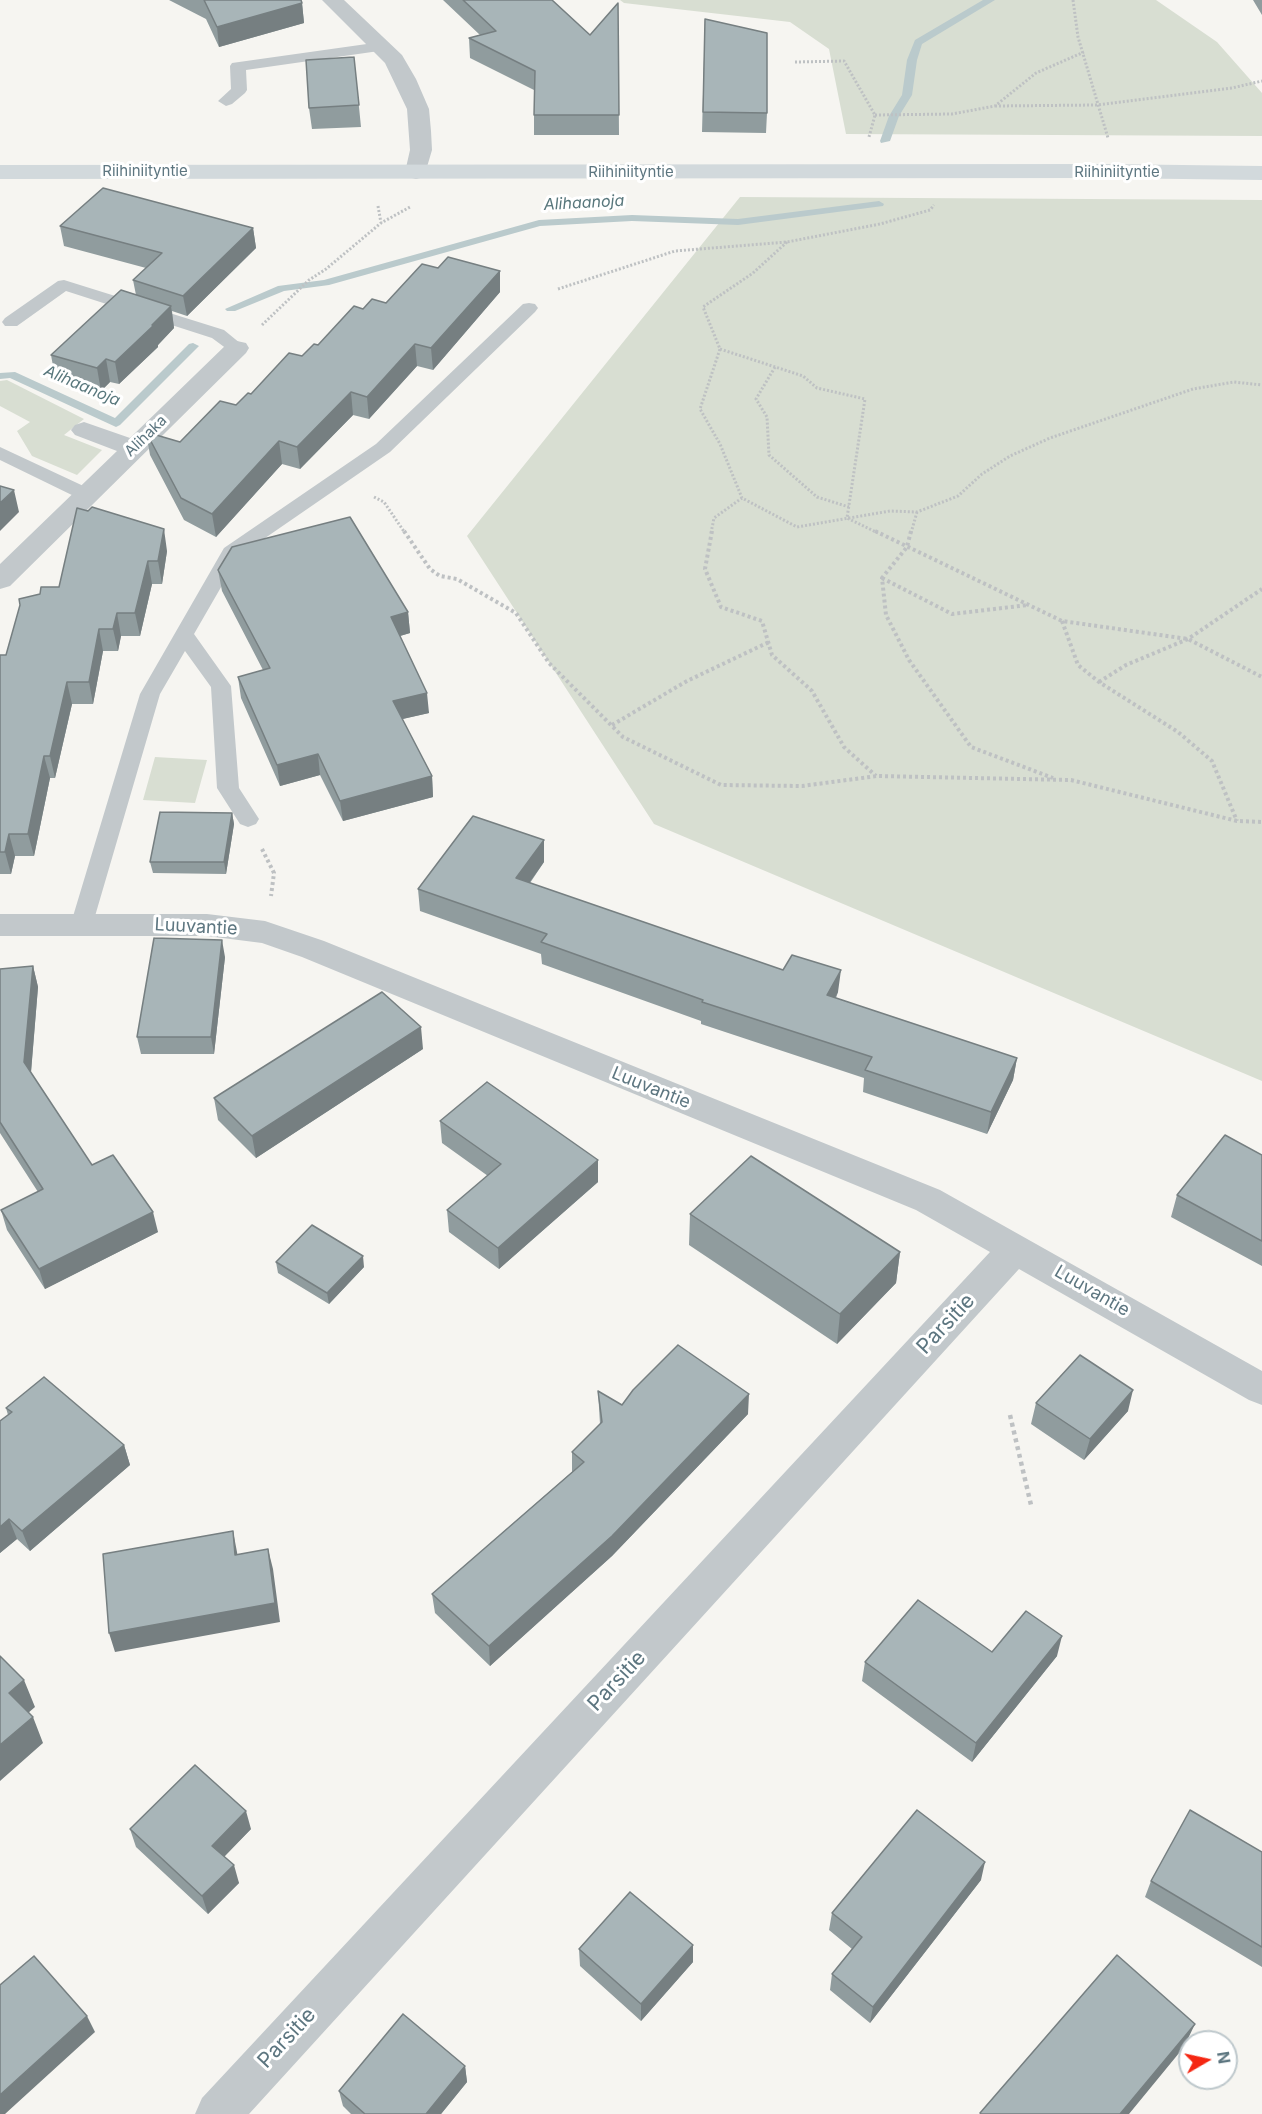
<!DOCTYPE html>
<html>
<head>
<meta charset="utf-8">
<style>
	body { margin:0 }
	#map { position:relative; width:1262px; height:2114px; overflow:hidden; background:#f6f5f1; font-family:Inter,sans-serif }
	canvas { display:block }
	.north { position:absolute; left:1178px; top:2030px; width:60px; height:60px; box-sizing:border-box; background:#fff; border:2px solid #bec8cc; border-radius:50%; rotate:81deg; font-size:16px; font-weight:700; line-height:24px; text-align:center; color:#5d7680 }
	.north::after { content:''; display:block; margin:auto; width:21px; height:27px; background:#f52712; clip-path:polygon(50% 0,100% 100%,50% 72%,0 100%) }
</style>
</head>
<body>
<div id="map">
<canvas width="1262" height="2114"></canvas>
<div class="north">N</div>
</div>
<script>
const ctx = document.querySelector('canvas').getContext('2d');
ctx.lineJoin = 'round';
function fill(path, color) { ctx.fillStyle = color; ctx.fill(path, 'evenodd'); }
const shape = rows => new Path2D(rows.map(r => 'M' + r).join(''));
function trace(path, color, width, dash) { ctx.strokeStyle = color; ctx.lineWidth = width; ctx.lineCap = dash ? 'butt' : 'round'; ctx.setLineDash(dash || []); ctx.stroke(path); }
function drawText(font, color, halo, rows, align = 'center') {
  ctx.font = font + ' Inter,sans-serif'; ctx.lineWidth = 6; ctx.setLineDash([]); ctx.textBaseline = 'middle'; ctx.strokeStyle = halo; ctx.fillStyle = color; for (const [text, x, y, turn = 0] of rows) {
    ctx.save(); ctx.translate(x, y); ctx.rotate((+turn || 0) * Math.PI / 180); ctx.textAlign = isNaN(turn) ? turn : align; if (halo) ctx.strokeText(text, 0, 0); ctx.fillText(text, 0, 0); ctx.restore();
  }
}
fill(shape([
	[620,0,1156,0,1217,42,1262,93,1262,136,846,134,829,49,790,22,624,3],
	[740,197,1262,200,1262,1081,654,824,467,536],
	[7,380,84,419,64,435,102,450,77,475,32,456,17,431,30,422,0,406,0,381],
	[155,757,207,760,195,803,143,800]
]), '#d8ded2');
fill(shape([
	[983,0,995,0,922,44,917,60,912,95,899,116,890,141,881,143,880,141,889,116,902,95,907,60,915,40,983,0],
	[879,201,884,204,883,206,738,225,632,221,540,226,329,285,284,291,235,311,227,311,225,309,278,286,324,280,539,220,632,215,738,219,879,201],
	[193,343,199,346,120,425,116,427,10,378,0,379,0,373,15,372,115,418,189,344,193,343]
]), '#bacacc');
trace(shape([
	[1073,0,1078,37,1108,138],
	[795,62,844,61,875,115,869,137],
	[995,106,1097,105,1232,88,1262,81],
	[875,115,952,114,995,106,1036,73,1084,52],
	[378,206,381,223],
	[787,242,753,273,703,307,720,349,700,409,720,444,742,498,797,527,890,511,917,512,958,496,982,474,1010,456,1050,438,1193,389,1234,382,1262,385],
	[558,289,675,251,787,242,880,224,930,210,934,205],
	[262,325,309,280,326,269,381,223,410,207],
	[720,349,803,376,817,388,865,399,847,518,878,533],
	[775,367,756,399,767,417,769,455,817,497,849,507],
	[374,497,384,502,405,533],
	[711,533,714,518,742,498],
	[911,533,917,512]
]), '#bec1c3', 3, [2, 2]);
trace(shape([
	[404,531,430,569,440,576,457,579,516,613,549,663,623,737,721,785,802,786,877,776,1071,780,1237,821,1262,822],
	[712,531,705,569,721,607,762,621,772,655,812,691,844,747,876,776],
	[875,531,1062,621,1188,639,1262,677],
	[911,531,907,547,882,578,886,615,909,660,971,747,1053,778],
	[882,578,952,614,1028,605],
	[1062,621,1078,665,1099,682,1178,732,1212,761,1237,821],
	[1099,682,1126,665,1188,639,1262,589],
	[612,725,687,681,769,642],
	[262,849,274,873,271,896]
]), '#bec1c3', 4, [3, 3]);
trace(shape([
	[1010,1415,1031,1505]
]), '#bec1c3', 4.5, [4, 4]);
fill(shape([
	[381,42,389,47,386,50,246,70,247,90,245,93,232,104,226,106,218,101,231,89,230,66,232,63,381,42],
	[64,280,224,330,246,348,243,352,237,353,231,352,212,338,66,291,17,326,5,326,2,322,5,318,58,281,64,280],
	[529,303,535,304,538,308,535,312,390,452,239,556,194,634,231,686,239,788,259,819,256,824,248,827,240,824,217,788,211,687,185,651,160,694,93,923,90,929,82,931,74,929,71,923,140,694,224,548,376,444,523,304,529,303],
	[0,447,92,490,95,494,92,498,78,498,0,460,0,447]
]), '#c2c8cb');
fill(shape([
	[322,0,344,0,402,55,416,79,429,109,431,131,432,150,424,177,416,179,408,177,405,172,410,150,407,109,385,63,322,0],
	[237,341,246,343,249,348,246,353,10,586,0,589,0,564,117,451,75,435,71,430,75,425,84,422,130,438,228,343,237,341],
	[0,914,207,914,265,921,324,941,940,1190,1262,1371,1262,1405,1249,1400,1019,1269,249,2114,195,2114,202,2098,990,1252,916,1210,302,957,262,943,207,936,0,936,0,914]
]), '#c2c8cb');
fill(shape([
	[1103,164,1262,166,1262,180,1103,178,0,179,0,165,1103,164]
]), '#d2d9dc');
fill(shape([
	[169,0,301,0,302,3,304,23,219,47,206,19],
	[443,0,552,0,590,35,618,3,619,135,534,135,534,90,470,58,469,38,480,35],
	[1253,0,1262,0,1262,15],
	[705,19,767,113,766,133,702,132],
	[354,57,361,127,312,129,309,108],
	[60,226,253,228,256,248,187,316,172,311,174,328,158,345,158,347,119,384,110,382,101,391,55,377,51,355,136,295,133,280,146,268,64,246],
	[500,292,433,370,417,366,369,419,353,415,300,469,282,464,216,537,184,520,150,455,146,432,180,442,236,405,251,394,318,345,363,309,386,303],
	[167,551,162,584,152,584,140,636,121,636,118,651,103,651,93,704,72,704,55,778,50,778,34,856,15,856,11,874,0,874,0,655,6,655,40,594],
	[218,570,408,612,410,633,400,636,429,713,402,719,432,776,433,797,343,821,320,775,280,786,241,698,238,677,263,670,222,591],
	[232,813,234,824,226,874,153,873,150,862],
	[544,862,530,883,838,992,836,998,1017,1058,1013,1080,987,1134,863,1092,864,1078,701,1024,701,1021,542,964,541,954,420,911,418,889],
	[225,957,214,1054,141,1054,137,1037],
	[33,966,38,987,31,1073,92,1165,158,1232,45,1289,7,1230,1,1210,38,1192,0,1133,0,969],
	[423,1049,256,1158,218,1120,214,1098],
	[440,1121,598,1160,598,1182,499,1269,449,1232,447,1210,488,1176,442,1143],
	[1262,1155,1262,1266,1171,1217,1177,1195],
	[690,1214,900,1252,896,1283,837,1344,689,1245],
	[276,1262,364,1267,329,1304,278,1273],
	[598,1391,622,1405,748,1414,612,1556,490,1666,435,1613,432,1594,572,1472,572,1452,600,1424],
	[1036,1403,1128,1411,1084,1460,1031,1424],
	[6,1408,124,1445,130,1465,30,1551,17,1539,0,1553,8,1415],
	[992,1652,1057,1656,972,1762,862,1681,865,1662],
	[130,1829,251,1829,224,1857,239,1883,208,1914,136,1847],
	[1262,1852,1262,1967,1145,1897,1151,1881],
	[981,1880,870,2023,830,1990,832,1974,852,1949,829,1930,832,1913],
	[579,1949,693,1962,641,2021,580,1966],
	[465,2066,467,2082,441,2114,351,2114,343,2106,339,2091]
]), '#909c9e');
fill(shape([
	[302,3,304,23,219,47,217,27],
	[253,228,256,248,187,316,183,296],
	[500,271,500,292,433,370,431,348],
	[171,306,174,328,158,345,158,347,119,384,115,362],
	[415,344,417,366,369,419,367,397],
	[106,359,110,382,101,391,97,368],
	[351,392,353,415,300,469,297,447],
	[279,441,282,464,216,537,212,514],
	[14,490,19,512,0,531,0,503],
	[164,529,167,551,162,584,158,561],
	[148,561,152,584,140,636,135,613],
	[408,612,410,633,393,638,391,617],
	[117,613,121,636,118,651,113,629],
	[99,629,103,651,93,704,89,682],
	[67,682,72,704,55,778,50,756],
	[427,693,429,713,394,721,393,701],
	[318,754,320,775,280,786,277,765],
	[44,756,50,778,34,856,28,834],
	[432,776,433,797,343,821,340,801],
	[232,813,234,824,226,874,224,862],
	[9,834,15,856,11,874,5,852],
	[544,840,544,862,517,900,516,878],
	[222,940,225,957,214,1054,211,1037],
	[33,966,38,987,30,1083,24,1062],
	[841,970,838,992,825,1017,827,995],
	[421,1027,423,1049,256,1158,252,1136],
	[1017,1058,1013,1080,987,1134,991,1112],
	[598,1160,598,1182,499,1269,498,1248],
	[153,1212,158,1232,45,1289,39,1269],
	[900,1252,896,1283,837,1344,840,1314],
	[363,1256,364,1267,329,1304,327,1293],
	[1133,1390,1128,1411,1084,1460,1090,1439],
	[749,1394,748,1414,612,1556,490,1666,489,1646],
	[124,1445,130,1465,30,1551,22,1531],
	[9,1519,17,1539,0,1553,0,1527],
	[233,1531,237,1552,240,1575,235,1555],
	[268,1549,273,1569,280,1622,115,1652,109,1633],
	[1062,1636,1057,1656,972,1762,976,1743],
	[24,1680,35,1707,20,1720,9,1693],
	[33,1717,43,1743,0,1781,0,1745],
	[246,1811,251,1829,217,1864,212,1846],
	[985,1862,981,1880,870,2023,873,2007],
	[234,1865,239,1883,208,1914,202,1896],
	[693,1945,693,1962,641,2021,641,2004],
	[87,2016,95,2032,5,2114,0,2114,0,2095],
	[1195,2024,1184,2047,1129,2114,1120,2114],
	[465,2066,467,2082,441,2114,426,2114]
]), '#767f81');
const building = shape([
	[204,0,301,0,302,3,217,27,204,0],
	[463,0,552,0,590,35,618,3,619,115,534,115,535,71,469,38,496,31,463,0],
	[705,19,767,33,767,113,703,112,705,19],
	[354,57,359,105,309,108,306,60,354,57],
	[103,188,253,228,183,296,133,280,162,253,60,226,103,188],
	[448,257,500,271,431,348,415,344,367,397,351,392,297,447,279,441,212,514,181,498,146,432,180,442,220,401,236,405,248,393,251,394,289,353,302,356,314,344,318,345,354,306,363,309,372,299,386,303,422,264,438,268,448,257],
	[121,290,171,306,152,325,154,325,115,362,106,359,97,368,51,355,121,290],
	[0,486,14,490,0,503,0,486],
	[92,507,164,529,158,561,148,561,135,613,117,613,113,629,99,629,89,682,67,682,50,756,44,756,28,834,9,834,5,852,0,852,0,655,6,655,20,605,19,599,40,594,41,587,59,587,77,508,88,511,92,507],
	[350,517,408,612,391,617,427,693,393,701,432,776,340,801,318,754,277,765,238,677,270,668,218,570,232,547,350,517],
	[160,812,232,813,224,862,150,862,160,812],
	[473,816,544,840,516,878,783,970,792,955,841,970,827,995,1017,1058,991,1112,865,1070,872,1057,702,1002,703,1000,541,942,547,934,418,889,473,816],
	[154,938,222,940,211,1037,137,1037,154,938],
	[33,966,24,1062,92,1165,113,1155,153,1212,39,1269,1,1210,43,1189,0,1122,0,969,33,966],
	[382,992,421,1027,252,1136,214,1098,382,992],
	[487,1082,598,1160,498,1248,447,1210,501,1164,440,1121,487,1082],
	[1225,1135,1262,1155,1262,1241,1177,1195,1225,1135],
	[751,1156,900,1252,840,1314,690,1214,751,1156],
	[312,1225,363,1256,327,1293,276,1262,312,1225],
	[678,1345,749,1394,612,1536,489,1646,432,1594,584,1462,572,1452,602,1422,598,1391,622,1405,633,1390,678,1345],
	[1080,1355,1133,1390,1090,1439,1036,1403,1080,1355],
	[44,1377,124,1445,22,1531,9,1519,0,1527,0,1421,12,1412,6,1408,44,1377],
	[233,1531,235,1555,268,1549,275,1603,109,1633,103,1554,233,1531],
	[918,1600,992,1652,1026,1611,1062,1636,976,1743,865,1662,918,1600],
	[0,1656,24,1680,9,1693,33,1717,0,1745,0,1656],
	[195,1765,246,1811,212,1846,234,1865,202,1896,130,1829,195,1765],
	[917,1810,985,1862,873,2007,832,1974,862,1937,832,1913,917,1810],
	[1190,1810,1262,1852,1262,1947,1151,1881,1190,1810],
	[630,1892,693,1945,641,2004,579,1949,630,1892],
	[1117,1955,1195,2024,1120,2114,981,2114,980,2113,1117,1955],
	[34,1956,87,2016,0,2095,0,1985,34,1956],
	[403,2014,465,2066,426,2114,365,2114,339,2091,403,2014]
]);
fill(building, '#a8b5b8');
trace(building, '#767f81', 1.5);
drawText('15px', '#5d7680', '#fff', [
	["Riihiniityntie",145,171],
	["Riihiniityntie",631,172],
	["Riihiniityntie",1117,172],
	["Alihaka",146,436,-44]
]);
drawText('italic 16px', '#58777c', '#fff', [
	["Alihaanoja",584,203,-3],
	["Alihaanoja",82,386,23]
]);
drawText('18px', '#5d7680', '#fff', [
	["Luuvantie",196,927,3],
	["Luuvantie",651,1088,22],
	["Luuvantie",1092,1291,30]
]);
drawText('21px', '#5d7680', '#fff', [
	["Parsitie",946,1324,-47],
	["Parsitie",617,1681,-47],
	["Parsitie",287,2038,-47]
]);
</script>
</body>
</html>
